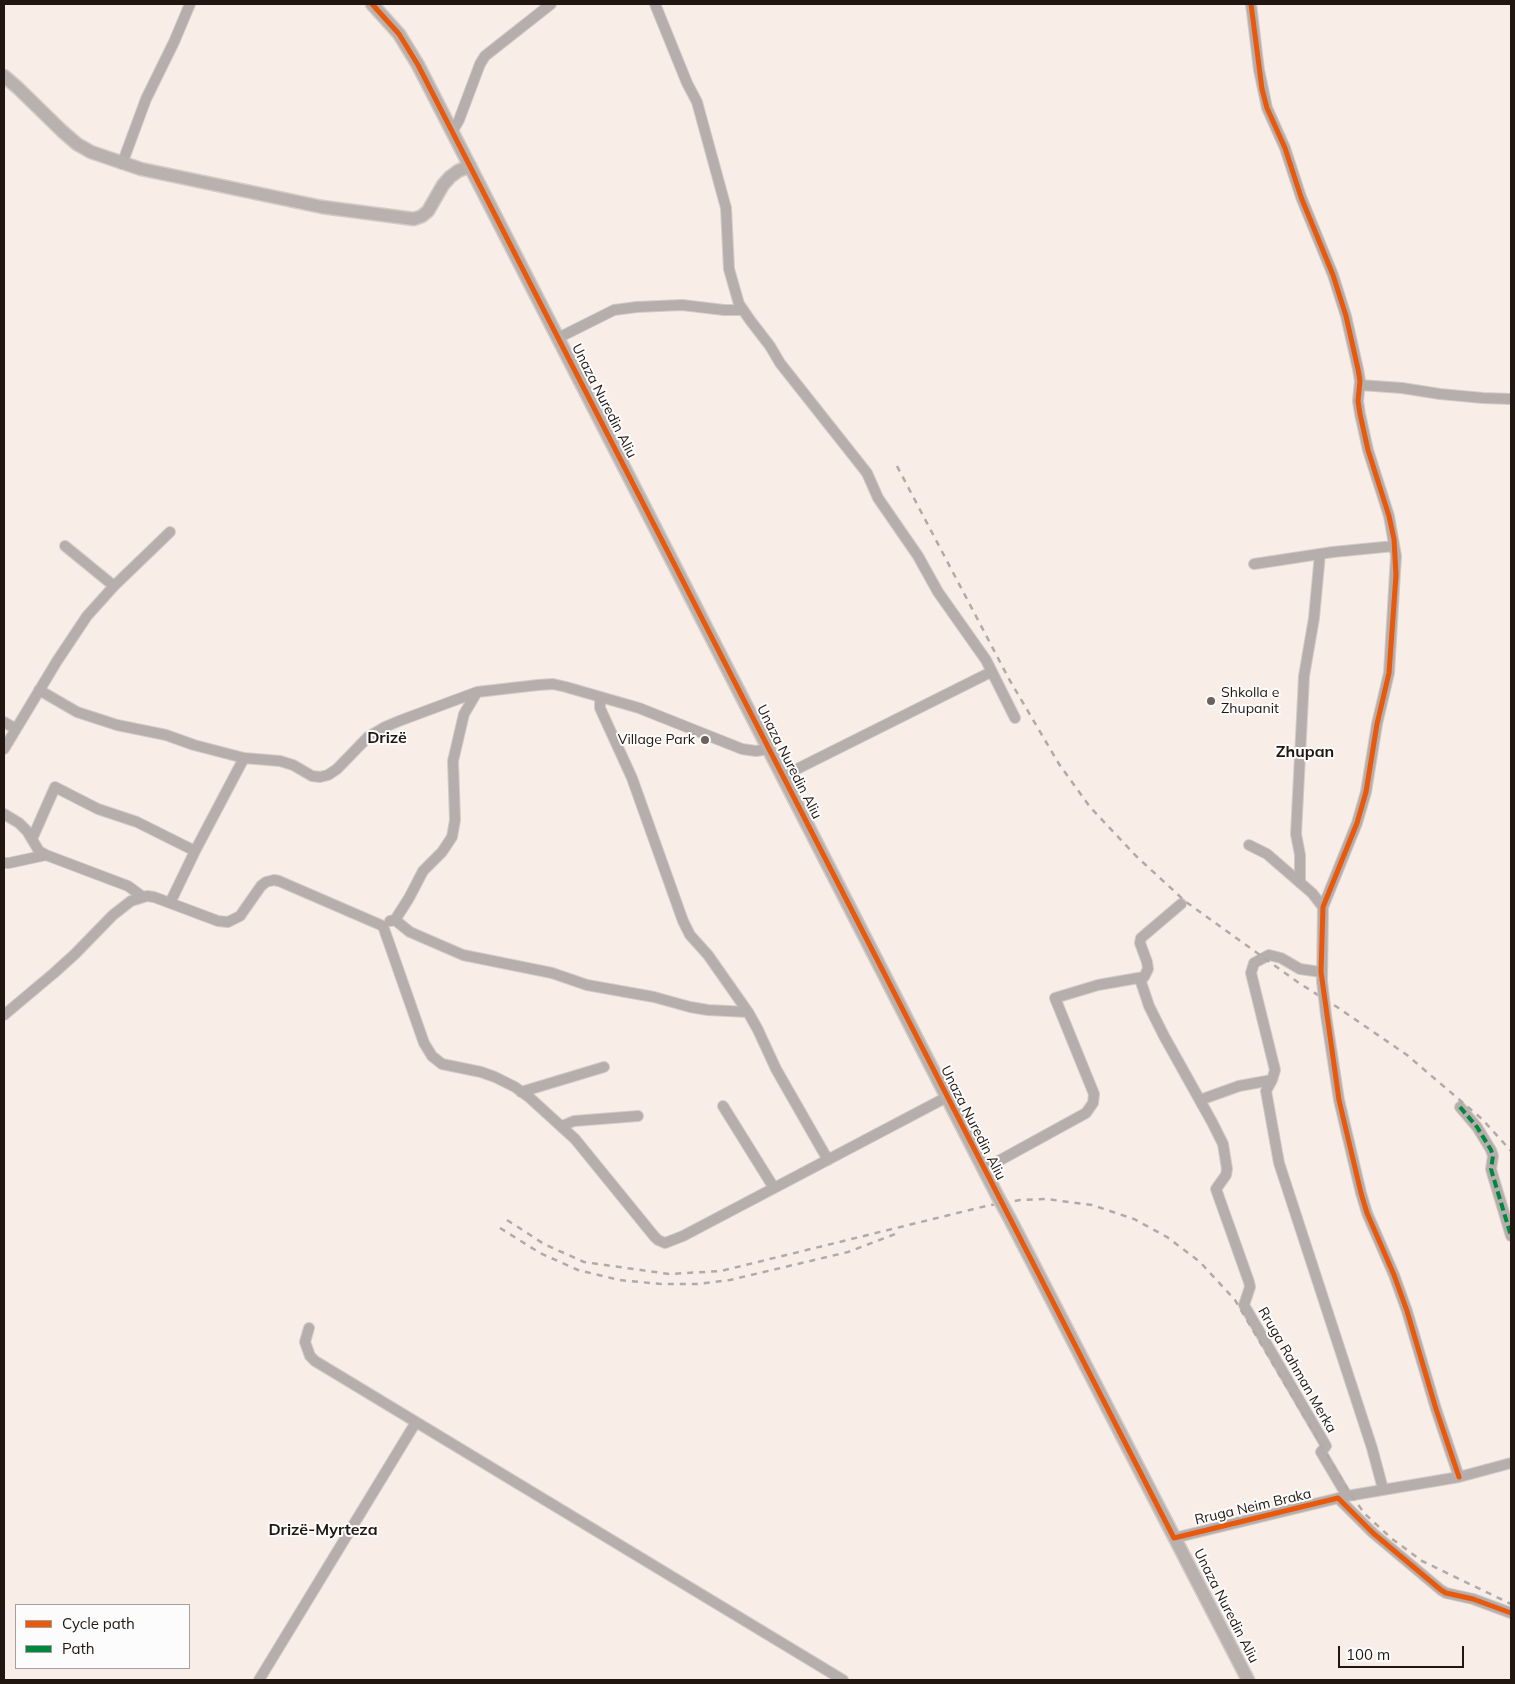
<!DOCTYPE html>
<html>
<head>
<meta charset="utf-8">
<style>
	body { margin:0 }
	#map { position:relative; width:1515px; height:1684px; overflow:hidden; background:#f8ede7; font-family:Mulish,sans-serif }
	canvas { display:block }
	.frame { position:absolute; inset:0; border:5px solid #211610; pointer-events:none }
	.legend { position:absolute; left:15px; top:1604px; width:175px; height:65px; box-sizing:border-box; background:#fcfcfc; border:1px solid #a4a09e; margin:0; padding:6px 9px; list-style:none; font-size:15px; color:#211610 }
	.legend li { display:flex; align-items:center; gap:10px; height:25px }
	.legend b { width:25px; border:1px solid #a4a09e }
	.scale { position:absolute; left:1338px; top:1646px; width:126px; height:22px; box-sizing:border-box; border:2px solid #211610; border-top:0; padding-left:6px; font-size:15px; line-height:18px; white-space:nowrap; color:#211610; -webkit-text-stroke:4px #fcfcfc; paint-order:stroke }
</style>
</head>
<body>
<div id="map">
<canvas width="1515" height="1684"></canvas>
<div class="frame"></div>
<ul class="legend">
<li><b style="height:6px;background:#e8590c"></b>Cycle path</li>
<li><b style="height:6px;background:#00873e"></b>Path</li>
</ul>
<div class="scale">100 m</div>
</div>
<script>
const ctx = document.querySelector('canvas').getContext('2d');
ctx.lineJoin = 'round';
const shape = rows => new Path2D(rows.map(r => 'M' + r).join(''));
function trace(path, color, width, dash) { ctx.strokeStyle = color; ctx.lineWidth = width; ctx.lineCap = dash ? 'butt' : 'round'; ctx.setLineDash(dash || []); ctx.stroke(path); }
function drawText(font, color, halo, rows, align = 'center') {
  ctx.font = font + ' Mulish,sans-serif'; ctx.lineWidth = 4; ctx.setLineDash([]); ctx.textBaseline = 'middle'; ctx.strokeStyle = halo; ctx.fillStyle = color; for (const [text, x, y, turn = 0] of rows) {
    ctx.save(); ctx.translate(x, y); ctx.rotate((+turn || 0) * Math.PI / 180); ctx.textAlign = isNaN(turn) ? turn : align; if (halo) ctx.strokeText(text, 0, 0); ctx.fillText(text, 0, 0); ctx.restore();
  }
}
const minor = shape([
	[655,4,687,83,697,102,726,208,729,269,739,304,750,320,770,346,780,363,867,473,878,498,918,556,938,592,986,660,1015,718],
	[1251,4,1259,70,1267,108,1285,148,1301,197,1333,275,1346,316,1358,369,1360,381,1358,401,1360,414,1368,450,1389,516,1396,556,1389,673,1377,724,1366,792,1357,823,1323,907,1322,981],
	[452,132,459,120,480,64,485,56,551,4],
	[122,164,146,99,174,42,190,4],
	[558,338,614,310,637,307,682,305,724,310,743,310],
	[1360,385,1402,388,1440,394,1483,398,1511,399],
	[1254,564,1333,552,1394,546],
	[114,586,170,532],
	[39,690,77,712,117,725,166,735,194,745,244,758,280,761,293,765,312,776,320,777,328,775,337,769,368,737,385,727,399,721,477,692,538,685,553,684,566,687,639,708,742,749,756,751,769,749],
	[600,697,600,708,632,778,683,921,690,935,708,955,748,1012,758,1030,776,1069,828,1160],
	[4,722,16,729],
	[4,749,57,661,87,616,114,586,65,546],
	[783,776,991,672],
	[4,814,19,823,27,831,39,851,46,855,128,886,143,897],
	[32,839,55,787,98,809,137,822,195,851],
	[1249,845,1267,854,1312,893,1323,907],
	[4,863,9,863,46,855],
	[1300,883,1300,855,1296,834,1303,697,1304,676,1314,618,1320,554],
	[170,903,195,851,244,758],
	[395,920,410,932,463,955,552,973,587,985,654,997,690,1007,708,1010,748,1012],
	[390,921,395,920,409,898,423,871,442,852,452,837,455,820,453,761,464,714,477,692],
	[1321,972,1300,969,1281,958,1269,955,1254,963,1251,973,1275,1070,1272,1080,1266,1091,1279,1163,1372,1448,1383,1489],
	[1140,979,1149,1006,1164,1036,1212,1122,1223,1144,1227,1169,1226,1175,1216,1189,1249,1282,1250,1287,1244,1305,1326,1446,1321,1452,1347,1496],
	[4,1015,54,973,75,954,113,915,131,901,147,896,154,897,218,921,228,922,240,916,261,886,266,882,274,880,279,881,383,926,424,1043,432,1056,442,1064,481,1072,495,1077,515,1087,530,1098,575,1139,654,1236,658,1240,665,1243,683,1236,947,1097],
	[1326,1015,1339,1100,1361,1193,1367,1213,1394,1275,1407,1311,1436,1409,1459,1477],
	[521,1092,604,1067],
	[1200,1100,1239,1086,1272,1080],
	[723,1106,774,1188],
	[1460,1107,1477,1127,1491,1150,1493,1156,1491,1169,1493,1176,1511,1236],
	[562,1126,574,1121,638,1116],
	[984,1169,1086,1113,1093,1103,1094,1094,1055,998,1098,985,1144,977,1148,969,1147,962,1140,943,1141,938,1181,904],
	[309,1328,305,1342,310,1356,315,1361,843,1680],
	[1338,1498,1373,1533,1441,1590,1446,1593,1473,1599,1511,1613],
	[1174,1538,1347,1496,1459,1477,1511,1463],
	[259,1680,416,1422]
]);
const major = shape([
	[372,4,399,34,418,65,997,1195],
	[4,76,18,88,62,131,77,144,91,152,141,169,322,207,414,219,422,216,428,211,443,185,450,177,458,171,470,166],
	[1010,1219,1248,1680]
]);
trace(minor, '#d4cbc6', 12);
trace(major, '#d4cbc6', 15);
trace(minor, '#b5aeac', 10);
trace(major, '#b9b1ae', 12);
trace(shape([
	[897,466,1009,679,1059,764,1090,807,1136,856,1186,902,1299,983,1337,1007,1407,1055,1482,1119,1511,1151],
	[507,1220,544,1244,584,1262,669,1274,721,1271,986,1206,1020,1200,1046,1199,1092,1205,1134,1219,1167,1237,1200,1262,1235,1300,1351,1495,1365,1514,1391,1538,1422,1561,1511,1604],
	[500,1228,540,1253,578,1270,619,1280,661,1284,697,1284,730,1280,848,1252,898,1233]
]), '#b1aaa6', 2.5, [6, 6]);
const minorBridge = shape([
	[1322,981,1326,1015]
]);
const majorBridge = shape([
	[997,1195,1010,1219]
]);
trace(minorBridge, '#d4cbc6', 12, []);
trace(majorBridge, '#d4cbc6', 15, []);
trace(minorBridge, '#b5aeac', 10);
trace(majorBridge, '#b9b1ae', 12);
trace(shape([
	[1460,1107,1477,1127,1491,1150,1493,1156,1491,1169,1493,1176,1511,1236]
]), '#00873e', 4, [8, 4]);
trace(shape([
	[372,4,399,34,418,65,1174,1538,1338,1498,1373,1533,1441,1590,1446,1593,1473,1599,1511,1613],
	[1251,4,1262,89,1267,108,1285,148,1301,197,1333,275,1346,316,1358,369,1360,381,1358,401,1360,414,1368,450,1389,516,1394,539,1396,575,1389,673,1377,724,1366,792,1357,823,1323,907,1321,972,1339,1100,1361,1193,1367,1213,1394,1275,1407,1311,1436,1409,1459,1477]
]), '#e8590c', 5);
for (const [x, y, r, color] of [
	[1211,701,5,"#6c615b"],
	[705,740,5,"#6c615b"]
]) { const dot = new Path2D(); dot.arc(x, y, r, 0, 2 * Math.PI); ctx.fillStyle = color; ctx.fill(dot); trace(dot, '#fcfcfc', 2); }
drawText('14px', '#211610', '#fcfcfc', [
	["Unaza Nuredin Aliu",604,401,63],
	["Unaza Nuredin Aliu",789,762,63],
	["Unaza Nuredin Aliu",973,1123,63],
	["Rruga Rahman Merka",1297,1370,60],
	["Rruga Neim Braka",1253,1507,-13],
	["Unaza Nuredin Aliu",1226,1606,63]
]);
drawText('14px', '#211610', '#fcfcfc', [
	["Shkolla e",1221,693],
	["Zhupanit",1221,709],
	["Village Park",695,740,"right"]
], 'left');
drawText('bold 16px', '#211610', '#fcfcfc', [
	["Drizë",387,738],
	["Zhupan",1305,752],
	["Drizë-Myrteza",323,1530]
]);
</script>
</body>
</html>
